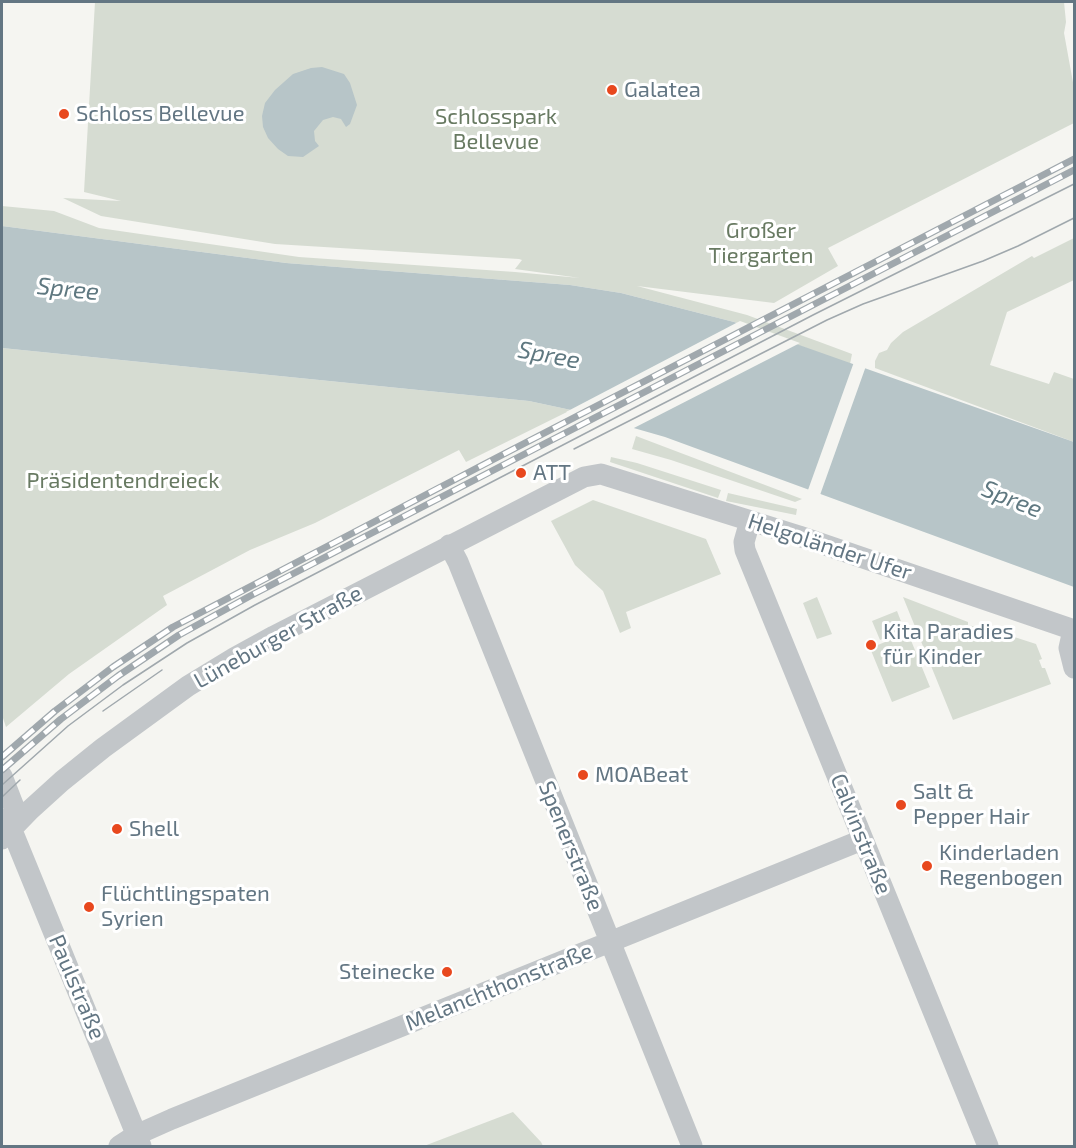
<!DOCTYPE html>
<html>
<head>
<meta charset="utf-8">
<style>
	body { margin:0 }
	#map { position:relative; width:1076px; height:1148px; overflow:hidden; background:#f5f5f1; font-family:"Exo 2",sans-serif }
	canvas { display:block }
	.frame { position:absolute; inset:0; border:3px solid #637683; pointer-events:none }
</style>
</head>
<body>
<div id="map">
<canvas width="1076" height="1148"></canvas>
<div class="frame"></div>
</div>
<script>
const ctx = document.querySelector('canvas').getContext('2d');
ctx.lineJoin = 'round';
function fill(path, color) { ctx.fillStyle = color; ctx.fill(path, 'evenodd'); }
const shape = rows => new Path2D(rows.map(r => 'M' + r).join(''));
function trace(path, color, width, dash) { ctx.strokeStyle = color; ctx.lineWidth = width; ctx.lineCap = dash ? 'butt' : 'round'; ctx.setLineDash(dash || []); ctx.stroke(path); }
function drawText(font, color, halo, rows, align = 'center') {
  ctx.font = font + ' "Exo 2",sans-serif'; ctx.lineWidth = 6; ctx.setLineDash([]); ctx.textBaseline = 'middle'; ctx.strokeStyle = halo; ctx.fillStyle = color; for (const [text, x, y, turn = 0] of rows) {
    ctx.save(); ctx.translate(x, y); ctx.rotate((+turn || 0) * Math.PI / 180); ctx.textAlign = isNaN(turn) ? turn : align; if (halo) ctx.strokeText(text, 0, 0); ctx.fillText(text, 0, 0); ctx.restore();
  }
}
fill(shape([
	[95,2,1064,2,1066,22,1064,33,1074,88,1074,123,828,248,838,266,774,303,637,286,747,315,852,354,850,364,734,322,621,293,570,285,286,263,2,226,2,206,54,211,99,228,299,257,515,272,580,278,515,269,522,260,519,259,275,244,101,216,63,198,121,201,84,192],
	[1074,238,1074,280,1007,312,990,365,1049,384,1054,372,1074,379,1074,442,875,368,875,361,879,353,887,350,891,343,903,332,1032,256,1034,258],
	[2,348,478,396,529,401,571,410,466,462,459,450,315,523,250,550,163,596,167,605,69,674,6,727,2,715],
	[636,436,802,499,795,502,671,460,632,449],
	[611,457,637,463,721,490,718,498,610,462],
	[728,493,797,509,796,515,726,501],
	[593,500,706,539,721,574,626,612,631,628,620,633,603,591,575,565,551,521],
	[817,597,832,634,817,639,803,603],
	[903,597,968,622,968,625,976,627,977,625,1036,644,1042,659,1039,660,1042,668,1045,668,1051,684,953,720],
	[897,611,904,629,880,640,872,621],
	[908,633,930,687,892,702,870,648],
	[513,1112,541,1142,543,1146,424,1146]
]), '#d6dcd2');
fill(shape([
	[322,67,344,74,350,83,357,105,350,124,346,127,341,119,333,117,323,120,314,131,315,141,319,146,303,157,288,156,278,149,268,138,263,127,262,116,265,103,275,90,293,74,311,68],
	[2,226,286,263,570,285,621,293,734,322,1074,442,1074,587,665,437,571,410,529,401,478,396,2,348]
]), '#b7c5c8');
fill(shape([
	[740,321,800,343,630,430,566,412],
	[854,362,866,366,820,495,808,490]
]), '#f5f5f1');
trace(shape([
	[750,521,744,542,745,550,988,1146],
	[449,545,458,562,692,1146],
	[1073,630,1069,648,1074,668],
	[2,776,14,807,11,828],
	[2,820,11,828,141,1146],
	[2,839,30,810,62,781,103,748,188,686,234,658,274,636,584,477,601,474,799,536,1074,630],
	[119,1146,136,1135,172,1119,862,840]
]), '#c2c6c9', 21);
trace(shape([
	[574,449,827,320,863,304,983,261,1018,246,1074,218],
	[103,711,162,670],
	[2,785,68,726,123,685,187,643,255,605,813,315,1074,184],
	[2,797,20,780]
]), '#a0a8ad', 1.5);
const rail = shape([
	[2,757,55,711,113,667,173,627,498,457,1074,159],
	[2,770,61,719,118,676,179,635,250,596,1074,170]
]);
trace(rail, '#a0a8ad', 7);
trace(rail, '#fff', 4.5, [14]);
for (const [x, y, r, color] of [
	[612,90,6,"#e8481e"],
	[64,114,6,"#e8481e"],
	[521,473,6,"#e8481e"],
	[871,645,6,"#e8481e"],
	[583,775,6,"#e8481e"],
	[901,805,6,"#e8481e"],
	[117,829,6,"#e8481e"],
	[927,866,6,"#e8481e"],
	[89,907,6,"#e8481e"],
	[447,972,6,"#e8481e"]
]) { const dot = new Path2D(); dot.arc(x, y, r, 0, 2 * Math.PI); ctx.fillStyle = color; ctx.fill(dot); trace(dot, '#fff', 2); }
drawText('22px', '#637683', '#fff', [
	["Galatea",624,90],
	["Schloss Bellevue",76,114],
	["ATT",533,473],
	["Kita Paradies",883,632],
	["für Kinder",883,657],
	["MOABeat",595,775],
	["Salt &",913,792],
	["Pepper Hair",913,817],
	["Shell",129,829],
	["Kinderladen",939,853],
	["Regenbogen",939,878],
	["Flüchtlingspaten",101,894],
	["Syrien",101,919],
	["Steinecke",435,972,"right"]
], 'left');
drawText('22px', '#687a62', '#fff', [
	["Schlosspark",496,117],
	["Bellevue",496,142],
	["Großer",761,231],
	["Tiergarten",761,256],
	["Präsidentendreieck",123,481]
]);
drawText('22px', '#637683', '#fff', [
	["Helgoländer Ufer",830,547,18],
	["Lüneburger Straße",278,637,-29],
	["Calvinstraße",861,834,68],
	["Spenerstraße",571,846,68],
	["Paulstraße",77,987,67],
	["Melanchthonstraße",499,987,-22]
]);
drawText('italic 24px', '#5f7880', '#fff', [
	["Spree",68,289,6],
	["Spree",549,355,11],
	["Spree",1012,499,22]
]);
</script>
</body>
</html>
